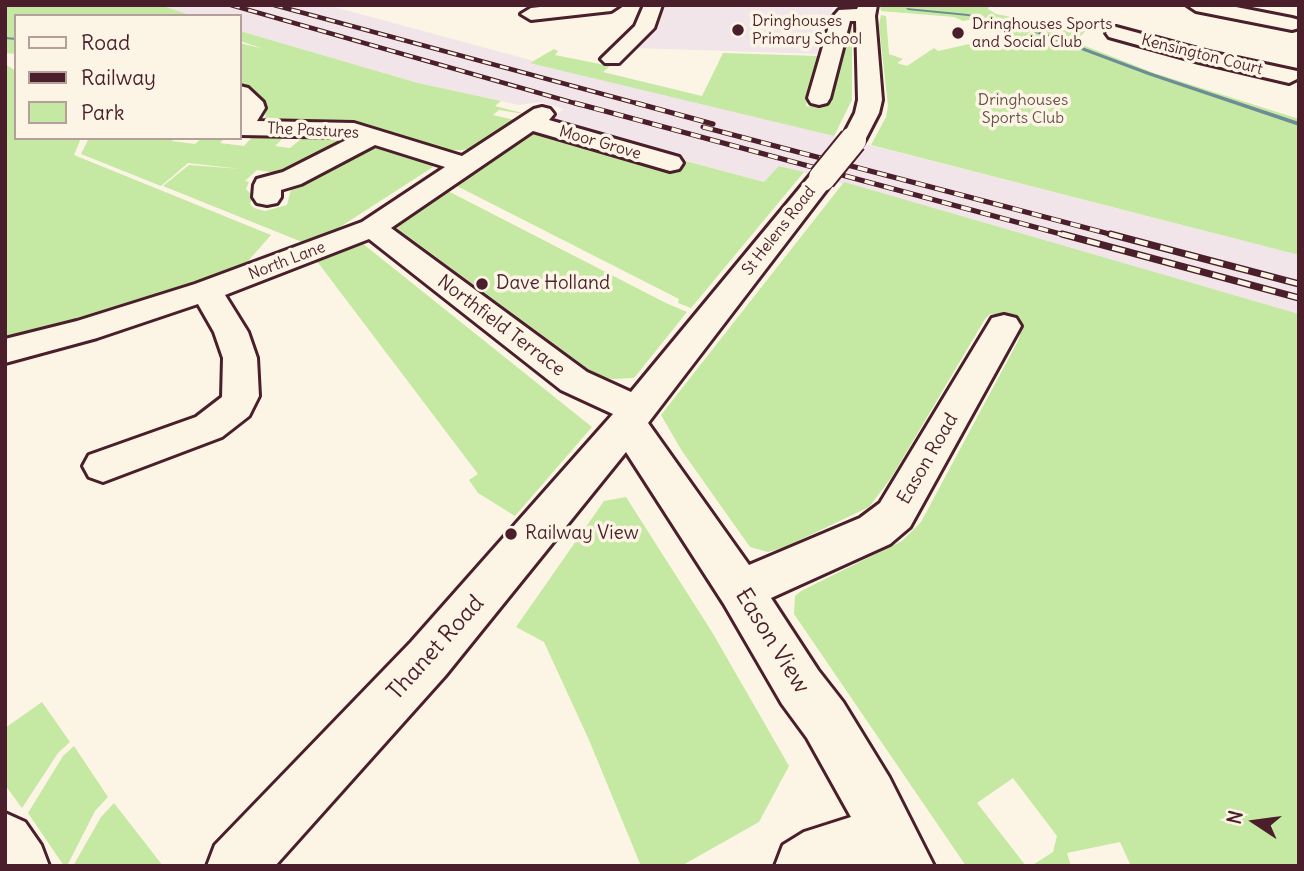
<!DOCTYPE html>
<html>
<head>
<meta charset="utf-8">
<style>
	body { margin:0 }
	#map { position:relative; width:1304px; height:871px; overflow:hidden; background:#fcf5e5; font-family:Delius,sans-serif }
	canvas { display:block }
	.frame { position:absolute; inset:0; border:7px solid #4a1f2b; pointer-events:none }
	.legend { position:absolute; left:14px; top:14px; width:228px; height:126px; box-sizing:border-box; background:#fcf5e5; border:2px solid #b59f9b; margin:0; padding:9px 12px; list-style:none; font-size:21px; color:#4a1f2b }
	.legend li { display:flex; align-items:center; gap:14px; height:35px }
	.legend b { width:35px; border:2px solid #b59f9b }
	.north { position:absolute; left:1220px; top:787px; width:70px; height:70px; -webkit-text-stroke:5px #fcf5e5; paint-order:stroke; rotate:283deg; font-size:19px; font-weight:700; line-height:28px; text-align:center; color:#4a1f2b }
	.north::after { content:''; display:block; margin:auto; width:24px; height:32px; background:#4a1f2b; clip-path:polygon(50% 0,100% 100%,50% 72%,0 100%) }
</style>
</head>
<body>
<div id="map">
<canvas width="1304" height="871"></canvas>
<div class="frame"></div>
<ul class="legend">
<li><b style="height:9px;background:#fcf5e5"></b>Road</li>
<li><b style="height:9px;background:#4a1f2b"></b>Railway</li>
<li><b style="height:19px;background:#c5e8a2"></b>Park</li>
</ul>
<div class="north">N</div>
</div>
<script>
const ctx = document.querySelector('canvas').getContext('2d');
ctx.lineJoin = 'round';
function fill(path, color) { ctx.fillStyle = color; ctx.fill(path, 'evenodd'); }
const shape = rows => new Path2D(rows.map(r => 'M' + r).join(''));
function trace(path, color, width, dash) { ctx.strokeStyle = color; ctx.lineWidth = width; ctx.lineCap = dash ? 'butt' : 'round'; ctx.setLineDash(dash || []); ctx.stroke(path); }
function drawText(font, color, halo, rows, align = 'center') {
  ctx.font = font + ' Delius,sans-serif'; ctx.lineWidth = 7; ctx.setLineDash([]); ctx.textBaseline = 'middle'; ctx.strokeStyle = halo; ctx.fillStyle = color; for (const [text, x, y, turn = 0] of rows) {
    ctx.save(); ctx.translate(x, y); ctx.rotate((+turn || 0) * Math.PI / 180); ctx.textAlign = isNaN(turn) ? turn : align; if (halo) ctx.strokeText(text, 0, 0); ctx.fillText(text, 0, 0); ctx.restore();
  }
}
fill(shape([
	[160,5,327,5,534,61,531,62,834,136,1299,255,1299,314,780,166,764,182,651,151,548,120,564,109,541,102,519,105,418,83,240,31,240,16,193,16],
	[663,5,851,5,833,7,818,54,634,48,657,26,661,19]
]), '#f1e5e9');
fill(shape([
	[5,5,160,5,193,16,16,16,16,54,5,53],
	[880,5,983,5,989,7,988,9,996,14,1064,27,1068,24,1085,25,1092,18,1097,19,1075,42,1154,73,1299,119,1299,255,871,145,886,117,888,106,879,25,881,15,886,16,889,54,903,59,897,63,907,66,934,48,938,51,1005,36,973,19,963,21,954,17,881,11],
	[852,19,852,100,834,136,530,63,554,49,558,51,555,55,610,66,603,72,702,96,723,53,819,56,806,106,820,108,823,102,830,102,832,96,826,93,847,20],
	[240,31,418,83,501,101,495,106,530,115,499,110,493,115,515,120,477,147,462,150,447,150,358,124,264,121,267,107,259,108,245,91,240,90,240,43,264,49,240,41],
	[5,64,16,71,16,138,81,138,74,155,271,235,242,268,82,320,5,338],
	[532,130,674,171,686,161,764,182,779,166,804,172,691,308,678,303,679,299,453,184],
	[287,134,275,146,290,148,306,135,344,140,315,161,308,159,285,172,277,173,257,170,245,181,249,182,246,189,253,196,250,204,254,208,265,211,287,205,291,189,323,171,332,171,359,151,372,146,429,163,433,167,326,236,307,244,163,186,189,165,241,169,188,163,161,186,81,154,89,138,174,138,172,141,195,144,202,138,225,138,220,143,244,146,254,135],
	[844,182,1299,314,1299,866,1131,866,1120,842,1067,853,1071,866,1031,866,1053,852,1057,836,1013,778,977,803,1026,866,966,866,794,614,795,596,801,591,902,541,921,522,1018,341,1022,328,1016,321,998,314,990,314,985,319,891,478,869,507,785,547,768,552,750,547,682,451,661,415],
	[446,190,666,303,687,312,634,378,613,379,598,376,394,226],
	[362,243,592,427,515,516,478,493,469,480,478,474,316,260],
	[626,497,712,632,789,766,759,822,681,866,641,866,589,740,544,642,516,627,604,501],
	[42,702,70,742,58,753,22,808,5,785,5,728],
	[74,746,108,797,95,811,67,866,64,866,28,813,63,756],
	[114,803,163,866,73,866,101,817]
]), '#c5e8a2');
fill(shape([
	[906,8,968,14,1031,28,1152,73,1299,122,1299,126,1148,75,1028,30,968,16,908,10,906,8],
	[5,37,16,38,16,40,5,39,5,37]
]), '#6d8d96');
const minor = shape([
	[558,5,620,5,611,11,531,20,521,14,531,8,558,5],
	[644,5,662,5,654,28,619,63,605,63,601,59,635,26,644,5],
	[859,5,877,5,875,16,882,100,879,113,865,140,862,145,853,147,844,145,841,140,855,113,858,100,856,21,850,21,830,98,827,103,819,105,811,103,808,98,831,19,839,10,857,9,859,5],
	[1187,5,1226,5,1292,18,1299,20,1299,28,1292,30,1196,11,1187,5],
	[1116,27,1209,52,1297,71,1299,78,1289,83,1199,62,1109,37,1106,33,1109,29,1116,27],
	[240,86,248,88,263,102,265,108,257,121,354,123,462,156,534,109,542,107,550,109,554,114,549,120,679,157,683,163,679,169,670,171,533,131,391,228,587,372,631,392,813,172,822,170,831,172,835,178,831,184,648,423,749,565,860,518,880,503,992,318,1004,315,1016,318,1021,326,910,527,890,544,771,598,818,670,843,702,889,777,934,866,775,866,783,845,804,832,851,817,807,738,782,704,724,604,626,452,445,676,275,866,207,866,215,845,411,642,613,414,561,390,369,239,225,295,248,332,257,358,259,396,249,416,222,437,103,482,89,477,83,466,89,455,196,417,222,397,223,358,214,332,198,304,97,338,5,363,5,339,77,321,195,284,362,222,445,167,375,145,301,184,281,190,281,197,277,203,267,205,257,203,253,197,254,185,257,179,283,172,352,137,240,135,240,86],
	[5,813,25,822,41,845,49,866,5,866,5,813]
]);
trace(minor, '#4a1f2b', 6);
fill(minor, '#fcf5e5');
const railFar2 = shape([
	[231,5,581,105],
	[274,5,643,105]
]);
const railFar1 = shape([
	[575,103,1068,236],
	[636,103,713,124],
	[703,127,1117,236]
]);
const rail = shape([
	[1062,234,1299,298],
	[1110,234,1299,284]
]);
trace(railFar2, '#4a1f2b', 4.5);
trace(railFar1, '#4a1f2b', 5);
trace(rail, '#4a1f2b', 7);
trace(railFar2, '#fcf5e5', 2.5, [9]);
trace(railFar1, '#fcf5e5', 3.5, [10]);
trace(rail, '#fcf5e5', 4.5, [13]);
const minorBridge = shape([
	[822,178,853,140]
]);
trace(minorBridge, '#4a1f2b', 30, []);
trace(minorBridge, '#fcf5e5', 26);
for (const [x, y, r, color] of [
	[738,30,7,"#4a1f2b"],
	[958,33,7,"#4a1f2b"],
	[482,284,7,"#4a1f2b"],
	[511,534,7,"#4a1f2b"]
]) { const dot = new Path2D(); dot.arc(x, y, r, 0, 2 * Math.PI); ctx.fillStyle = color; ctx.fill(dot); trace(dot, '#fcf5e5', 2.5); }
drawText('16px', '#4a1f2b', '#fcf5e5', [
	["Dringhouses",752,21],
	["Primary School",752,39],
	["Dringhouses Sports",972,24],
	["and Social Club",972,42]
], 'left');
drawText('16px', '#4a1f2b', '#fcf5e5', [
	["Kensington Court",1202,55,14],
	["The Pastures",313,131,3],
	["Moor Grove",600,143,16],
	["St Helens Road",779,231,-52],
	["North Lane",287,261,-21]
]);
drawText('16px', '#695149', '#fcf5e5', [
	["Dringhouses",1023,100],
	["Sports Club",1023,118]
]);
drawText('19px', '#4a1f2b', '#fcf5e5', [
	["Dave Holland",496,284],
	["Railway View",525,534]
], 'left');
drawText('19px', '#4a1f2b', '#fcf5e5', [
	["Northfield Terrace",501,326,37],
	["Eason Road",928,459,-60]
]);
drawText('23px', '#4a1f2b', '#fcf5e5', [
	["Eason View",772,641,58],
	["Thanet Road",436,648,-48]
]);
</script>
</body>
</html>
